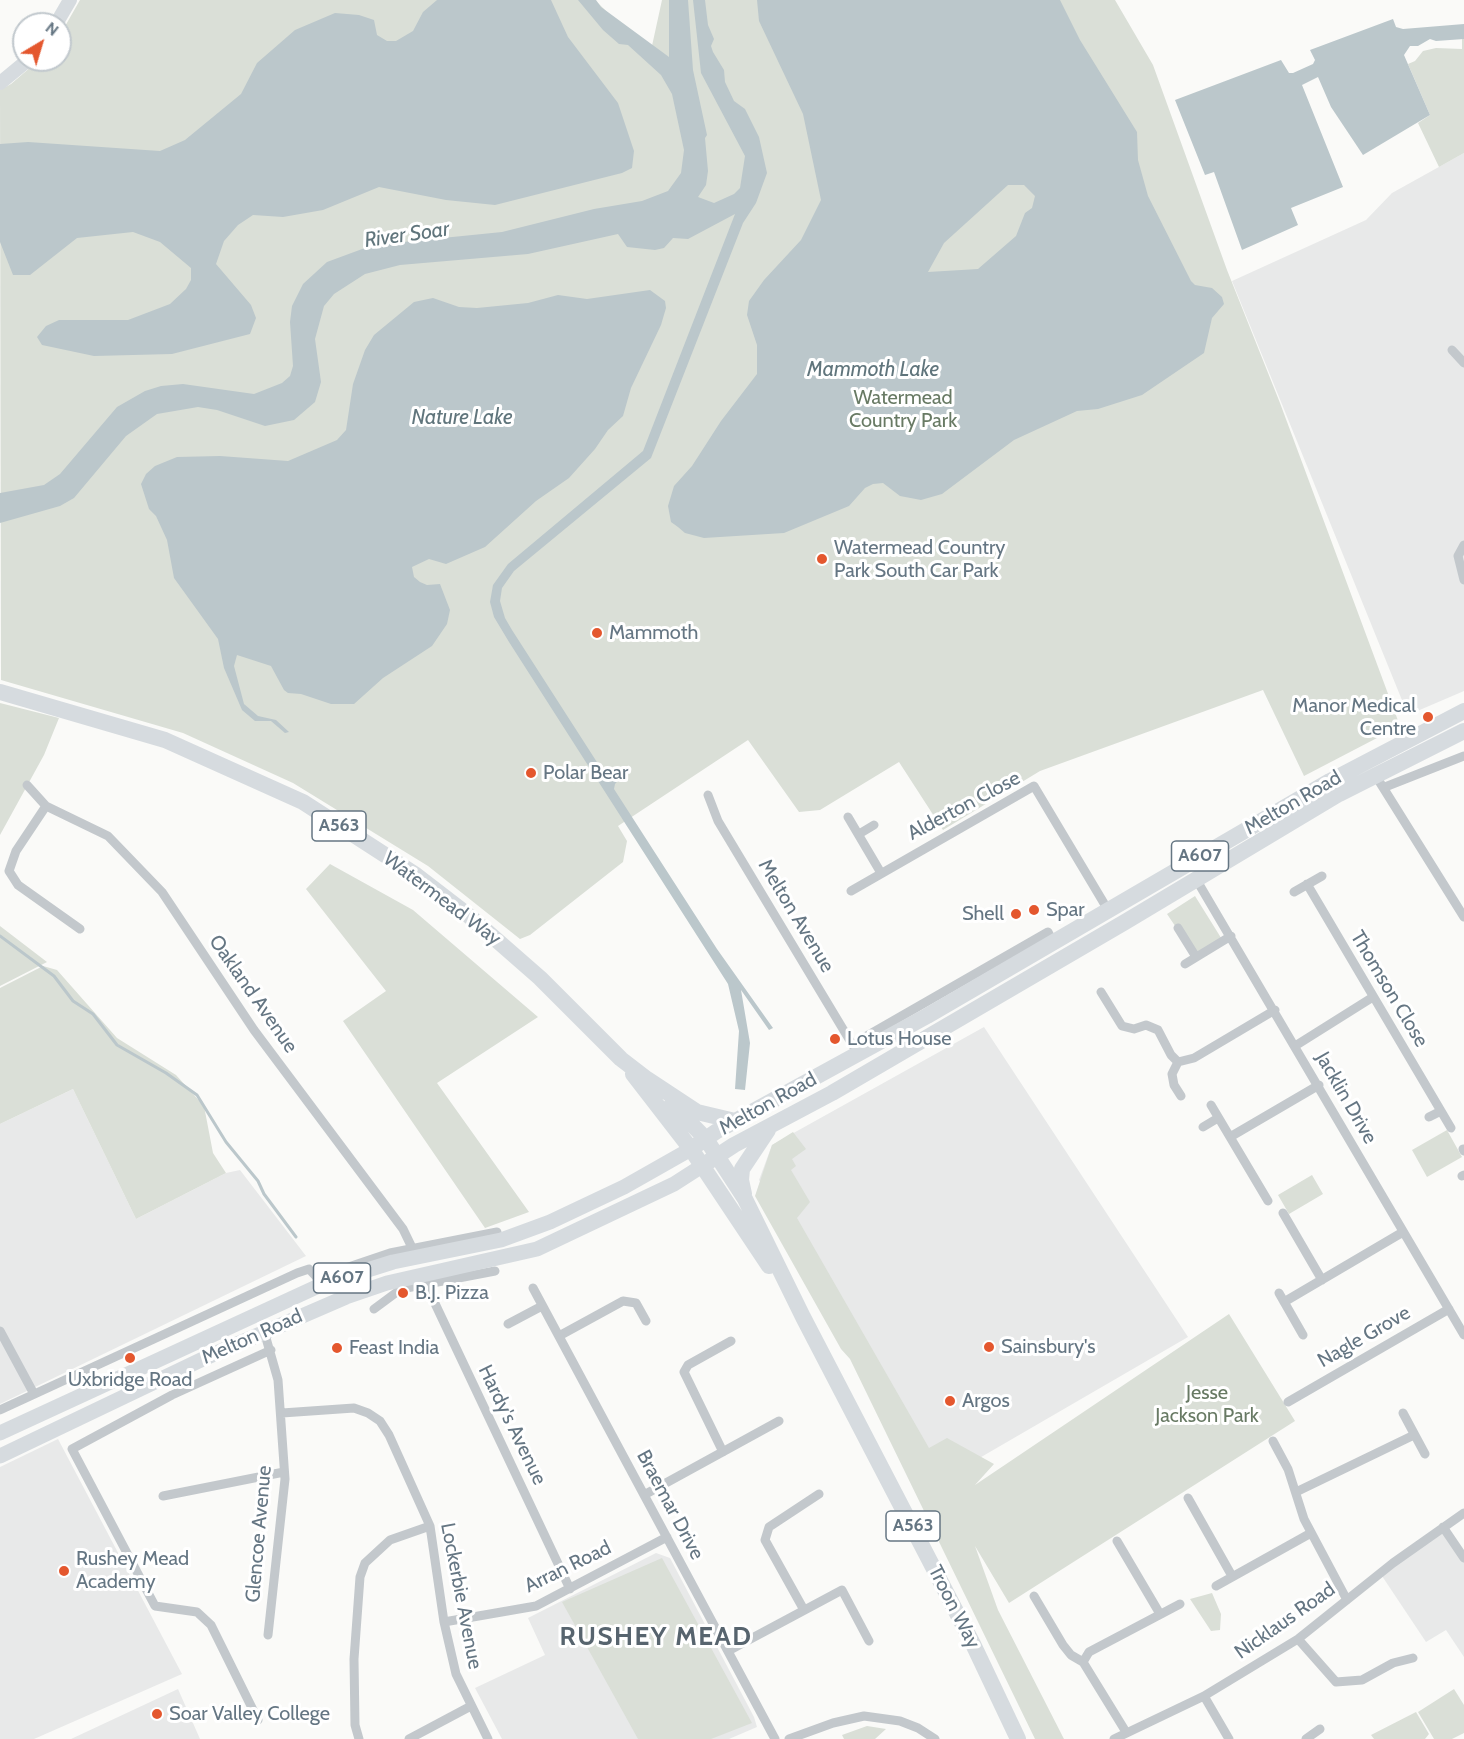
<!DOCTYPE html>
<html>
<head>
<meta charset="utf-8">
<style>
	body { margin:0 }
	#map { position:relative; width:1464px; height:1739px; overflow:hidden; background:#fafaf8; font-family:Cabin,sans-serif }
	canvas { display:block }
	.north { position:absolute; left:12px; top:12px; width:60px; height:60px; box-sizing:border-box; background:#fff; border:2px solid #c1c8cd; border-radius:50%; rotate:38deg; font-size:16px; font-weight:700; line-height:24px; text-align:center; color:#657683 }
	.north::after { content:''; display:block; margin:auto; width:21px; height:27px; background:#e4572e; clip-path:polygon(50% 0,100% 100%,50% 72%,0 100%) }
</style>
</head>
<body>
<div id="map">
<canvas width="1464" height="1739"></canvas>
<div class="north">N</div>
</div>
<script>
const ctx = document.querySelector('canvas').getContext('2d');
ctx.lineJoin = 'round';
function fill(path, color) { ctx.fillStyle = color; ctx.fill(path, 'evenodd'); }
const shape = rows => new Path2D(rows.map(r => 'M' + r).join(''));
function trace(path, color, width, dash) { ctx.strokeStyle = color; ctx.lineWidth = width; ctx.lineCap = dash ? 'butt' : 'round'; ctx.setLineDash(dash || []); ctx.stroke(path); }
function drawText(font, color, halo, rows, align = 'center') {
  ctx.font = font + ' Cabin,sans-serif'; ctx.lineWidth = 6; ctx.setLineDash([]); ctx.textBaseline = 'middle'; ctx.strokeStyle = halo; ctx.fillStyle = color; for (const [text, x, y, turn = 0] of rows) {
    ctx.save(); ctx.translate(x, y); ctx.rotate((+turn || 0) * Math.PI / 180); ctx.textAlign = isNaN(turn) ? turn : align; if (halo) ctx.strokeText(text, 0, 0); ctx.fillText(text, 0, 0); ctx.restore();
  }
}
fill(shape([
	[1464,153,1464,691,1408,715,1232,281,1366,220,1392,193],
	[984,1027,1188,1337,945,1478,759,1180,772,1145],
	[73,1089,136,1219,226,1173,240,1170,306,1256,0,1404,0,1124],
	[58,1439,182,1674,34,1739,0,1739,0,1467],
	[1443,1527,1464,1558,1464,1657,1446,1630,1426,1642,1380,1573],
	[656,1553,670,1558,754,1717,757,1727,729,1739,502,1739,475,1688,545,1655,528,1618],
	[178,1689,200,1739,71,1739]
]), '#e8e9e9');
fill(shape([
	[80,0,595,0,650,55,662,0,1115,0,1153,65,1227,270,1280,403,1400,726,1304,776,1263,690,1040,771,943,830,899,762,820,810,799,812,748,740,618,826,627,841,623,862,530,935,520,939,428,866,293,783,183,733,1,680,0,90,11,84,39,60,60,60,60,35],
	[1462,39,1464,39,1464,153,1439,167,1418,123,1430,115,1408,64,1415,61,1423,51,1436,48,1462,49],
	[0,703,59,718,44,755,0,835],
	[330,864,413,910,538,1017,437,1083,529,1212,485,1228,343,1021,386,991,306,889],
	[1195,896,1223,941,1196,957,1167,914],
	[0,926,47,962,0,986],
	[43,966,57,970,117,1038,176,1075,204,1106,213,1153,226,1173,136,1219,73,1089,0,1124,0,988],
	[1447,1130,1462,1157,1427,1177,1412,1150],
	[793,1132,806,1149,792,1159,796,1166,791,1170,810,1202,797,1218,929,1448,947,1438,994,1464,975,1485,1229,1314,1295,1421,1009,1603,975,1546,998,1610,1064,1739,1035,1739,850,1359,841,1349,755,1196,772,1145],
	[1312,1175,1323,1194,1289,1214,1278,1195],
	[662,1558,752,1723,711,1739,638,1739,562,1602],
	[1212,1593,1221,1614,1220,1630,1211,1631,1190,1599],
	[1454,1689,1464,1705,1464,1733,1452,1739,1434,1739,1418,1712],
	[1416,1712,1429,1734,1425,1739,1374,1739,1371,1735],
	[867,1726,886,1729,875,1739,844,1739,842,1735]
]), '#dadfd7');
fill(shape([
	[437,0,551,0,568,37,618,103,634,151,632,168,622,173,495,205,446,200,379,187,323,210,283,217,253,215,238,225,224,241,216,264,251,305,256,318,250,334,172,354,94,356,42,345,37,337,46,326,59,320,128,320,170,304,186,289,191,280,191,268,160,242,133,232,77,238,30,275,13,275,0,242,0,144,28,142,160,151,185,140,241,94,257,63,295,30,335,13,359,15,374,20,377,35,387,41,396,41,413,31,423,12],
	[578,0,596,0,601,7,669,57,669,0,688,0,693,70,707,135,705,138,708,171,706,185,698,197,714,203,734,194,740,188,745,156,701,73,693,0,705,0,708,25,714,39,711,46,713,52,724,70,725,82,734,101,745,109,759,137,767,173,756,203,743,223,651,458,514,571,502,588,500,601,505,618,512,630,602,770,622,767,626,772,615,784,614,789,717,949,773,1028,769,1030,741,990,750,1043,745,1090,735,1089,739,1031,728,984,509,642,494,617,490,602,493,585,508,564,643,451,735,214,688,239,673,238,664,248,655,250,627,247,618,234,528,254,400,265,365,274,334,294,324,306,315,339,321,382,315,402,294,420,265,426,217,410,198,407,157,414,126,436,74,498,60,506,0,523,0,493,44,485,60,474,117,407,145,391,161,386,183,384,254,394,282,383,290,376,293,366,290,322,292,306,303,284,327,262,373,245,502,232,594,209,642,201,668,191,681,173,684,150,672,94,661,75,628,45,619,44,603,30],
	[757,0,1060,0,1080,40,1137,132,1138,160,1148,196,1191,281,1195,285,1212,288,1222,297,1224,304,1212,318,1204,353,1142,395,1098,409,1077,411,1014,440,942,494,921,500,900,496,883,483,873,484,865,488,849,506,784,533,704,538,685,533,678,527,671,522,668,506,674,486,692,466,721,421,757,374,757,345,747,315,749,301,764,280,801,240,821,200,803,114,759,21],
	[1008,185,1024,185,1035,196,1032,208,1025,213,1016,236,978,269,928,272,944,243],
	[1393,19,1396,27,1403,29,1464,24,1464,39,1436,41,1430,39,1418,46,1410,46,1404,55,1430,115,1363,155,1331,107,1318,77,1302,85,1343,187,1291,208,1298,225,1242,250,1214,172,1205,175,1175,100,1281,60,1289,73,1293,73,1313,64,1315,60,1310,50],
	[650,290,665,301,666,308,661,325,631,388,623,416,608,430,595,449,569,478,536,501,485,547,446,564,429,559,412,567,414,577,420,582,427,585,440,584,450,610,447,624,432,646,383,678,354,704,331,704,301,694,288,693,284,690,271,666,237,655,234,666,244,704,258,716,276,720,289,732,285,733,271,721,255,721,242,710,224,668,218,639,174,578,167,540,156,516,149,509,141,484,146,474,155,466,177,457,220,456,288,461,337,440,346,430,353,384,365,350,374,335,414,302,433,298,459,307,477,308,528,303,558,295,587,299]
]), '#bbc7cb');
trace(shape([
	[0,936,54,976,73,1001,93,1014,117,1045,166,1073,197,1095,226,1142,258,1181,264,1194,296,1237]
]), '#bbc7cb', 3);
trace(shape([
	[1452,350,1464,363],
	[1464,545,1458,556,1464,580],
	[1374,773,1464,917],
	[27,785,46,806,108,836,162,892,254,1030,403,1229,417,1258],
	[1385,787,1464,756],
	[708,795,718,821,858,1054],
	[46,806,16,851,9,871,18,885,80,929],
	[848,817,881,873],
	[859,834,874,825],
	[1196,879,1464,1335],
	[1307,884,1451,1128],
	[851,891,1034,786,1108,910],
	[1294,892,1322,876],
	[1178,928,1196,957],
	[1185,964,1231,936],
	[1101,992,1122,1026,1134,1029,1146,1025,1158,1030,1171,1055,1178,1062,1172,1074,1174,1085,1181,1096],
	[865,1037,1048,932,1053,942],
	[1295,1046,1373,997],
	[1178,1062,1194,1058,1275,1010],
	[1211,1105,1268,1201],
	[1429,1117,1441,1111],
	[1203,1127,1218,1118],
	[1230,1137,1319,1085],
	[1463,1149,1464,1151],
	[1462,1176,1464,1175],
	[1283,1213,1322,1280],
	[422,1276,570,1589],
	[319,1277,390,1253,497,1232],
	[533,1288,775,1739],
	[1279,1293,1303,1335],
	[1284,1302,1403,1232],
	[374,1309,401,1289,495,1271],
	[508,1324,542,1306],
	[0,1331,34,1394],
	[264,1331,278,1380,285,1479,268,1635],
	[559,1336,623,1301,636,1303,646,1321],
	[1288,1402,1449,1309],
	[0,1410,297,1273,309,1269,323,1284],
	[282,1413,354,1408,368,1413,380,1421,389,1435,430,1526,444,1622,456,1674,488,1739],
	[1403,1413,1425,1454],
	[1273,1441,1288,1469,1304,1519,1347,1600],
	[723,1452,684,1372,688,1365,731,1341],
	[1296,1492,1414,1435],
	[644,1495,779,1421],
	[163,1496,284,1472],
	[1188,1498,1232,1576],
	[1443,1527,1464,1558],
	[1117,1541,1160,1614],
	[1216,1586,1311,1533],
	[1034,1596,1063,1645,1071,1655,1083,1662],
	[804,1610,765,1540,769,1527,819,1494],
	[444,1622,536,1606,667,1537],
	[1298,1639,1336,1682,1362,1680,1393,1663,1413,1658],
	[728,1651,842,1590,869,1641],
	[1204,1696,1229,1739],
	[258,1720,211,1625,197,1612,155,1606,72,1449,172,1395,271,1350],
	[1126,1732,1083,1662,1089,1652,1180,1604],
	[359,1739,355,1725,354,1659,360,1577,365,1563,390,1540,430,1526],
	[409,1739,471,1706],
	[789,1739,833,1723,864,1716,900,1721,918,1728,935,1739],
	[1114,1739,1204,1696,1298,1639,1393,1563,1464,1513],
	[1306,1739,1320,1729]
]), '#c3c8cc', 9);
trace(shape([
	[56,24,70,0],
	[0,83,28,60]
]), '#d6dbdf', 14);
trace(shape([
	[0,1433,323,1284,393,1262,501,1240,550,1222,624,1187,691,1149],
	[0,1456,205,1358,346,1297,387,1283,537,1249,674,1184,702,1166]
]), '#d6dbdf', 15);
trace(shape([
	[0,692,165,740,303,802,416,875,468,915,540,978,621,1059,647,1079,697,1112,735,1121],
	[633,1074,691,1149,769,1266],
	[672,1104,706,1139,745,1199,803,1317,973,1644,1018,1739],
	[691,1149,717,1131,927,1016,1330,781,1464,711],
	[702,1166,734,1145,832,1093,1125,922,1339,794,1464,731],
	[744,1194,741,1180,742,1169,768,1130]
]), '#d6dbdf', 16);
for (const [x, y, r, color] of [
	[822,559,6,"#e4572e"],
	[597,633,6,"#e4572e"],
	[1428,717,6,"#e4572e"],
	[531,773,6,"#e4572e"],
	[1034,910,6,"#e4572e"],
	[1016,914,6,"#e4572e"],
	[835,1039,6,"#e4572e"],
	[403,1293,6,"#e4572e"],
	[989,1347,6,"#e4572e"],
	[337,1348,6,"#e4572e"],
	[130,1358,6,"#e4572e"],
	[950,1401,6,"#e4572e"],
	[64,1571,6,"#e4572e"],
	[157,1714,6,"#e4572e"]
]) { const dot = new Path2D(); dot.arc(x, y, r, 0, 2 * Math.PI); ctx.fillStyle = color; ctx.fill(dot); trace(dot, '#fff', 2); }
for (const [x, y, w] of [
	[339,826,54],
	[1200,856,57],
	[342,1278,57],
	[913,1526,54]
]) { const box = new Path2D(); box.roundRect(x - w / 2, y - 15, w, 30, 4.5); ctx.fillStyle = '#fff'; ctx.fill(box); trace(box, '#657683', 1.5); }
drawText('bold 18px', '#657683', null, [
	["A563",339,826],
	["A607",1200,856],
	["A607",342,1278],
	["A563",913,1526]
]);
drawText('20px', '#687a64', '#fff', [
	["Watermead",903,398],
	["Country Park",903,421],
	["Jesse",1207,1393],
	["Jackson Park",1207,1416]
]);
drawText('20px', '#657683', '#fff', [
	["Watermead Country",834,548],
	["Park South Car Park",834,571],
	["Mammoth",609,633],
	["Manor Medical",1416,706,"right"],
	["Centre",1416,729,"right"],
	["Polar Bear",543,773],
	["Spar",1046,910],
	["Shell",1004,914,"right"],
	["Lotus House",847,1039],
	["B.J. Pizza",415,1293],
	["Sainsbury's",1001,1347],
	["Feast India",349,1348],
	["Uxbridge Road",130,1380,"center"],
	["Argos",962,1401],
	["Rushey Mead",76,1559],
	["Academy",76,1582],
	["Soar Valley College",169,1714]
], 'left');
drawText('20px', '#657683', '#fff', [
	["Melton Road",1293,803,-30],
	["Alderton Close",964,806,-28],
	["Watermead Way",442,899,37],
	["Melton Avenue",796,916,59],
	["Thomson Close",1389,989,59],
	["Oakland Avenue",253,994,55],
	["Jacklin Drive",1346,1098,60],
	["Melton Road",768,1104,-29],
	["Melton Road",252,1337,-24],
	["Nagle Grove",1364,1337,-30],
	["Hardy's Avenue",512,1425,64],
	["Braemar Drive",670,1505,62],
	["Glencoe Avenue",259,1534,-85],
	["Arran Road",568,1567,-26],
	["Lockerbie Avenue",461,1596,79],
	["Troon Way",954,1607,63],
	["Nicklaus Road",1285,1621,-35]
]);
drawText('italic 21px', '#60757c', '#fff', [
	["River Soar",407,235,-8],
	["Mammoth Lake",873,370],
	["Nature Lake",462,418]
]);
ctx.letterSpacing = '1.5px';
drawText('bold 26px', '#57646e', '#fff', [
	["RUSHEY MEAD",656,1637]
]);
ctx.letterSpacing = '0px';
</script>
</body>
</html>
